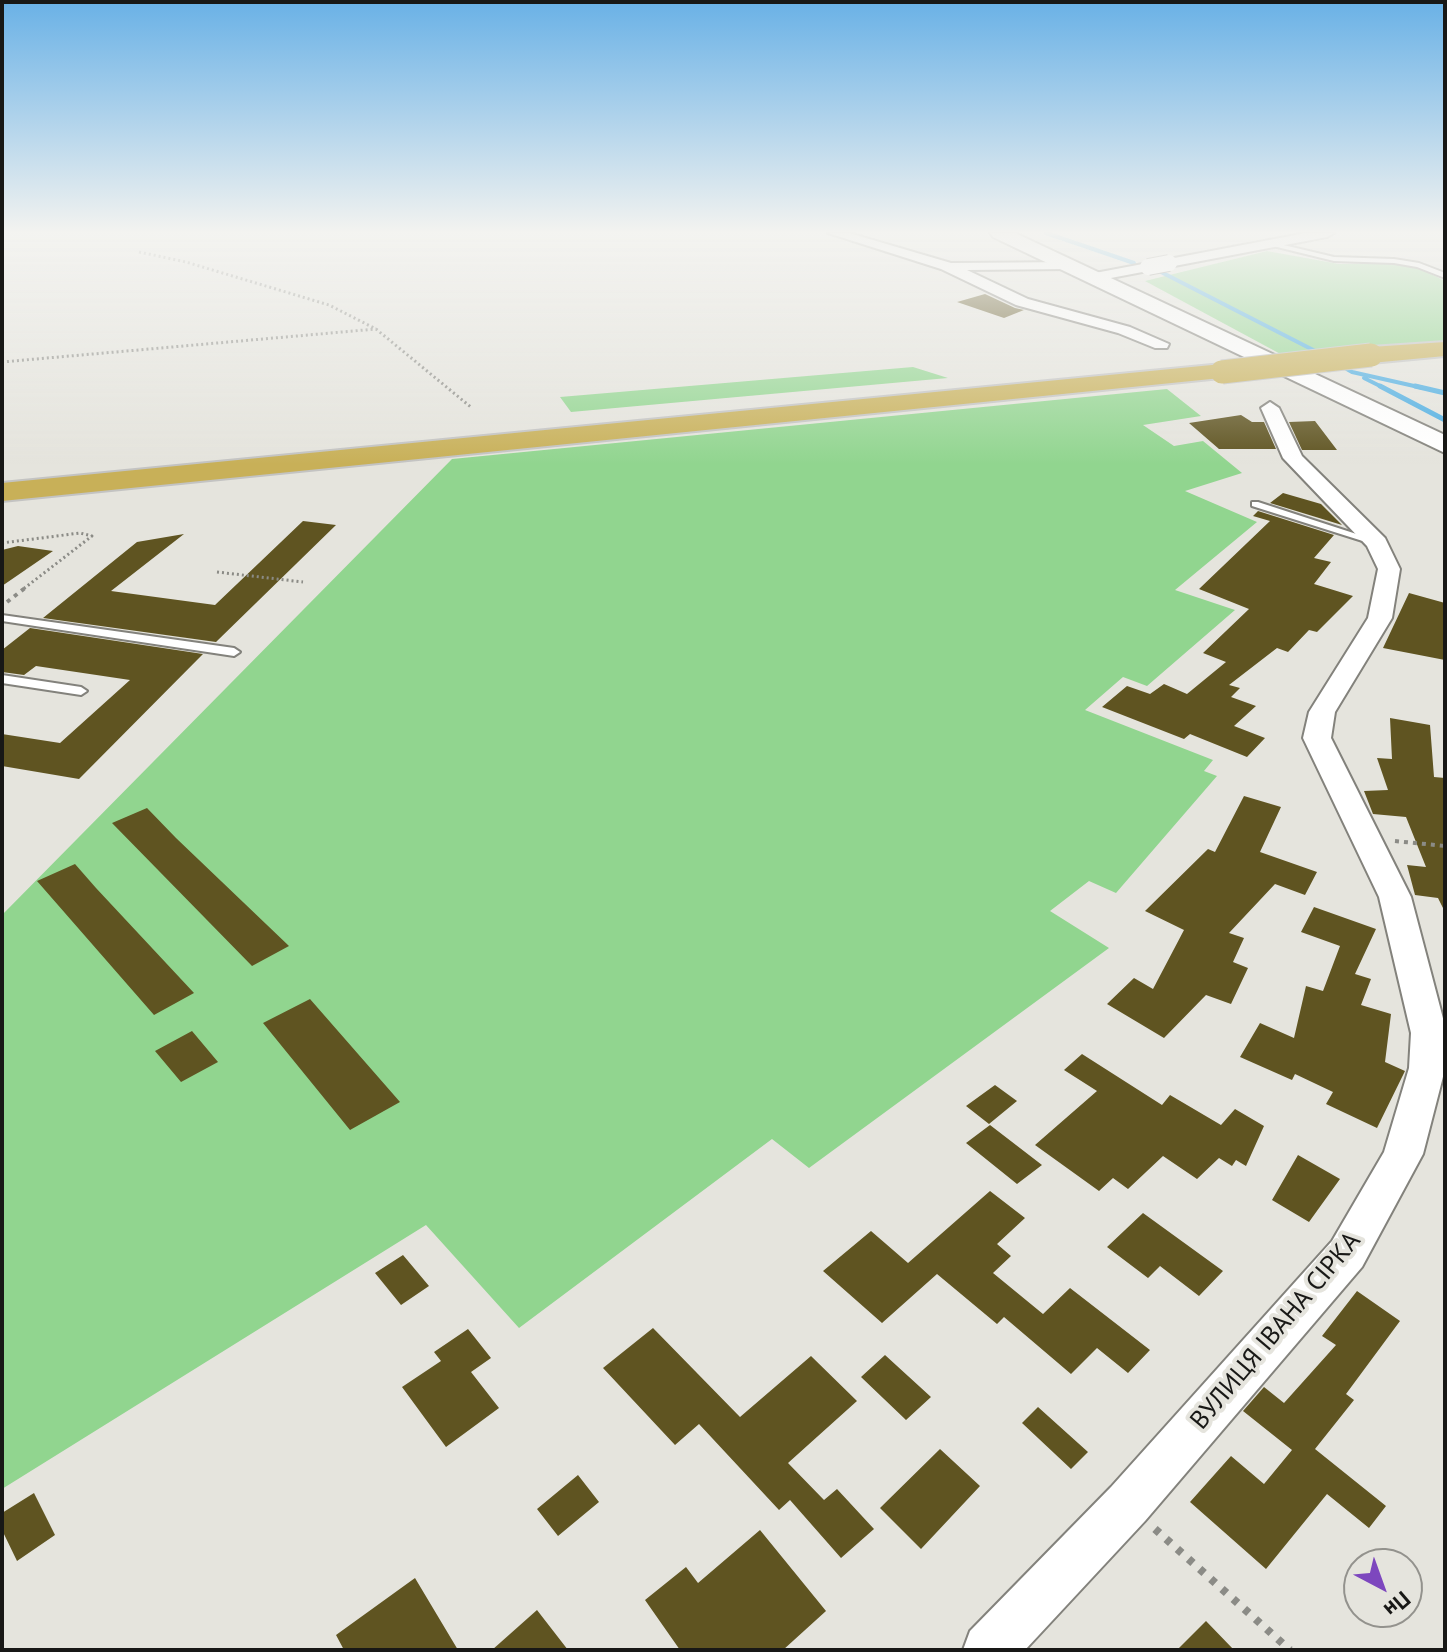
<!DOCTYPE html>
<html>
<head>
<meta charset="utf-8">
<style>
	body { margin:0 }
	#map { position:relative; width:1447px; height:1652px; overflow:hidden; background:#e5e4dd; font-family:"PT Sans",sans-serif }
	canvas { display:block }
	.frame { position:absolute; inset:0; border:4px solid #181816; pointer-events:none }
	.north { position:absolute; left:1343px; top:1548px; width:80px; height:80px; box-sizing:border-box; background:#e5e4dd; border:2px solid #93928d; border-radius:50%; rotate:139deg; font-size:22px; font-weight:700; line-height:32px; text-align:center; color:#181816 }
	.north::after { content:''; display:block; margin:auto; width:28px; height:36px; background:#7d47be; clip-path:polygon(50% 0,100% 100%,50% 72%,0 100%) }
</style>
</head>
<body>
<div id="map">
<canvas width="1447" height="1652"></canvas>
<div class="frame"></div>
<div class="north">Пн</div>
</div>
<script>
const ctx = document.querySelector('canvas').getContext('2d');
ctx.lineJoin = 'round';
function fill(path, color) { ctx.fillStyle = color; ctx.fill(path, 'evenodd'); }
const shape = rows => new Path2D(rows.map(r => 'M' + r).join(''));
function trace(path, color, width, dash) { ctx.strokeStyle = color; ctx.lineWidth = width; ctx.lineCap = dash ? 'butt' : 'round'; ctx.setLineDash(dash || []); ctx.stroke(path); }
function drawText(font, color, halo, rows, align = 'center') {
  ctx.font = font + ' "PT Sans",sans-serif'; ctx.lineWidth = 8; ctx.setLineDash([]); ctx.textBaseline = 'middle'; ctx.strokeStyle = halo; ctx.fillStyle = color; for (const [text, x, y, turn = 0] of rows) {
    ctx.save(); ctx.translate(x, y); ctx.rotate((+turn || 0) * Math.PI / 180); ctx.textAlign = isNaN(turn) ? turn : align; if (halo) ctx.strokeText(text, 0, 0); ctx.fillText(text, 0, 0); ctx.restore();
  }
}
fill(shape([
	[1267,251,1339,264,1387,263,1421,269,1445,281,1445,342,1286,357,1145,281],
	[913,367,948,378,571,412,560,397],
	[1167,389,1201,416,1143,425,1174,446,1203,441,1242,473,1185,491,1257,522,1175,590,1235,610,1147,686,1123,677,1085,710,1213,760,1204,771,1217,776,1116,893,1089,881,1050,911,1109,948,809,1168,772,1139,519,1328,426,1225,2,1489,2,915,452,459]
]), '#91d58f');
trace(shape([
	[1046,233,1134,263],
	[1161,272,1323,355],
	[1338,364,1352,372,1423,388],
	[1364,378,1384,388]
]), '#4bade2', 4);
trace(shape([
	[1380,386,1445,420],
	[1415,386,1445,393]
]), '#4bade2', 5);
fill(shape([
	[985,294,1015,308,1024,310,1004,318,957,302],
	[1241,415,1252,422,1264,422,1276,449,1219,449,1189,423],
	[1315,421,1337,450,1302,450,1289,422],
	[1283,493,1321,504,1342,525,1270,503],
	[1258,511,1334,535,1314,558,1331,562,1314,584,1353,596,1317,632,1309,630,1288,652,1277,648,1229,685,1240,688,1231,697,1256,706,1234,726,1265,738,1247,757,1190,734,1184,739,1102,707,1127,686,1150,694,1164,684,1187,694,1226,662,1203,653,1249,609,1199,589,1270,521,1253,516],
	[303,521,336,525,216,642,43,618,137,542,184,534,111,591,215,605],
	[18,546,53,551,2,586,2,550],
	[1409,593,1445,603,1445,660,1383,648],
	[30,628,203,654,79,779,2,766,2,734,60,743,130,680,36,666,24,675,2,672,2,650],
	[1390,718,1430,725,1434,777,1445,778,1445,912,1438,898,1415,895,1407,865,1426,867,1406,817,1373,814,1364,791,1388,790,1377,758,1392,759],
	[1244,796,1281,807,1260,852,1317,872,1305,895,1275,884,1229,933,1244,938,1233,962,1248,968,1231,1004,1206,995,1164,1038,1107,1004,1134,978,1153,989,1184,930,1145,911,1208,849,1215,852],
	[147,808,176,838,289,946,252,966,112,823],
	[75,864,96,888,194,993,154,1015,37,881],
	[1314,907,1376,929,1355,974,1371,979,1361,1005,1391,1014,1385,1062,1405,1071,1377,1128,1326,1104,1333,1092,1295,1074,1292,1080,1240,1057,1260,1023,1294,1038,1306,986,1323,991,1340,946,1301,932],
	[310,999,400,1102,350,1130,263,1023],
	[192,1031,218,1062,181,1082,155,1051],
	[1082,1054,1162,1105,1170,1095,1221,1125,1235,1109,1264,1126,1246,1166,1236,1160,1232,1166,1219,1158,1197,1179,1163,1156,1128,1189,1113,1178,1099,1191,1035,1145,1097,1091,1064,1070],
	[995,1085,1017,1101,989,1124,966,1106],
	[990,1125,1042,1165,1017,1184,966,1143],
	[1298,1155,1340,1179,1309,1222,1272,1200],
	[990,1191,1025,1218,997,1244,1011,1256,993,1273,1043,1314,1070,1288,1150,1350,1128,1373,1097,1348,1071,1374,1004,1317,997,1324,937,1274,882,1323,823,1271,871,1231,908,1263],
	[1143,1213,1223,1271,1199,1296,1160,1266,1148,1278,1107,1247],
	[403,1255,429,1286,401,1305,375,1273],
	[1357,1291,1400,1321,1346,1394,1354,1400,1315,1449,1386,1506,1369,1528,1327,1494,1266,1569,1190,1502,1231,1456,1264,1484,1292,1450,1243,1411,1264,1387,1284,1403,1336,1345,1322,1336],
	[653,1328,740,1417,811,1356,857,1401,788,1463,824,1500,837,1489,874,1529,841,1558,790,1500,779,1510,699,1424,675,1445,603,1368],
	[468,1329,491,1358,471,1372,499,1408,446,1447,402,1387,441,1361,434,1352],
	[885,1355,931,1397,906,1420,861,1377],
	[1038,1407,1088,1452,1071,1469,1022,1423],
	[940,1449,980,1486,921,1549,880,1508],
	[578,1475,599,1502,558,1536,537,1509],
	[34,1493,55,1535,17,1561,2,1530,2,1513],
	[760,1530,826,1611,783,1650,680,1650,645,1600,686,1567,698,1583],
	[415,1578,458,1650,344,1650,336,1635],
	[537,1610,568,1650,492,1650],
	[1206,1621,1234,1650,1177,1650]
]), '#5f5421');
const service = shape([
	[1271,242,1334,257,1394,259,1419,263,1445,273,1445,278,1417,267,1394,263,1334,261,1269,245,1271,242],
	[1252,502,1258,502,1378,541,1377,543,1369,543,1252,506,1252,502],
	[2,615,234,648,240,652,234,656,2,621,2,615],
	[2,675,81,687,87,691,81,695,2,683,2,675]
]);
const minor = shape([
	[828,233,849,233,951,263,1074,262,1074,268,1069,269,967,270,1028,299,1130,327,1169,344,1167,348,1155,348,1118,333,1016,305,941,269,828,233],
	[1306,233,1334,233,1327,237,1169,267,1162,263,1169,259,1306,233],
	[1148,263,1153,264,1153,270,1095,281,1088,277,1095,273,1148,263],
	[1270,402,1279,408,1302,456,1385,538,1400,569,1392,618,1335,712,1331,738,1411,897,1445,1026,1445,1069,1423,1154,1362,1267,1145,1521,1025,1650,963,1650,970,1631,1111,1487,1332,1241,1384,1152,1409,1068,1411,1033,1379,897,1303,738,1309,712,1368,618,1378,569,1367,546,1283,458,1261,408,1270,402]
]);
const secondary = shape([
	[990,233,1015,233,1445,435,1445,453,993,237,990,233]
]);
const trunk = shape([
	[1445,342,1445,356,1371,363,1362,360,1358,355,1362,350,1371,347,1445,342],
	[1222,364,1231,367,1235,372,1231,377,2,501,2,483,1222,364]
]);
trace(service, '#83827c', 4);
trace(minor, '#83827c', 4);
trace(secondary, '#83827c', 4);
trace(trunk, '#c3c3c2', 4);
trace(shape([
	[139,252,186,262,329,305,376,329,472,408],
	[2,362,376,329],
	[2,543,80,533,92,536,22,590],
	[217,572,303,582]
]), '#8b8b86', 3, [2, 3]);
trace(shape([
	[7,602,25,588],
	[1395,841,1445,846]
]), '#8b8b86', 4, [4, 5]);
trace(shape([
	[1155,1529,1290,1650]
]), '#8b8b86', 8, [6, 9]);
fill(service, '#fff');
fill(minor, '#fff');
fill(secondary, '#fff');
fill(trunk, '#c8b058');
const minorBridge = shape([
	[1148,267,1169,263]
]);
const trunkBridge = shape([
	[1222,372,1371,355]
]);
trace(minorBridge, '#83827c', 18, []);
trace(trunkBridge, '#c3c3c2', 25, []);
trace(minorBridge, '#fff', 16);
trace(trunkBridge, '#c8b058', 23);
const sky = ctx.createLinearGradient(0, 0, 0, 464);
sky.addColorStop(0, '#69b1e6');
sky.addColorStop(0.5, '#f3f3f0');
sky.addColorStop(1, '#f3f3f000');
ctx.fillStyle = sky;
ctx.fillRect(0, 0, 1447, 464);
drawText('26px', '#181816', '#e5e4dd', [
	["ВУЛИЦЯ ІВАНА СІРКА",1276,1331,-50]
]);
</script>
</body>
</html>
